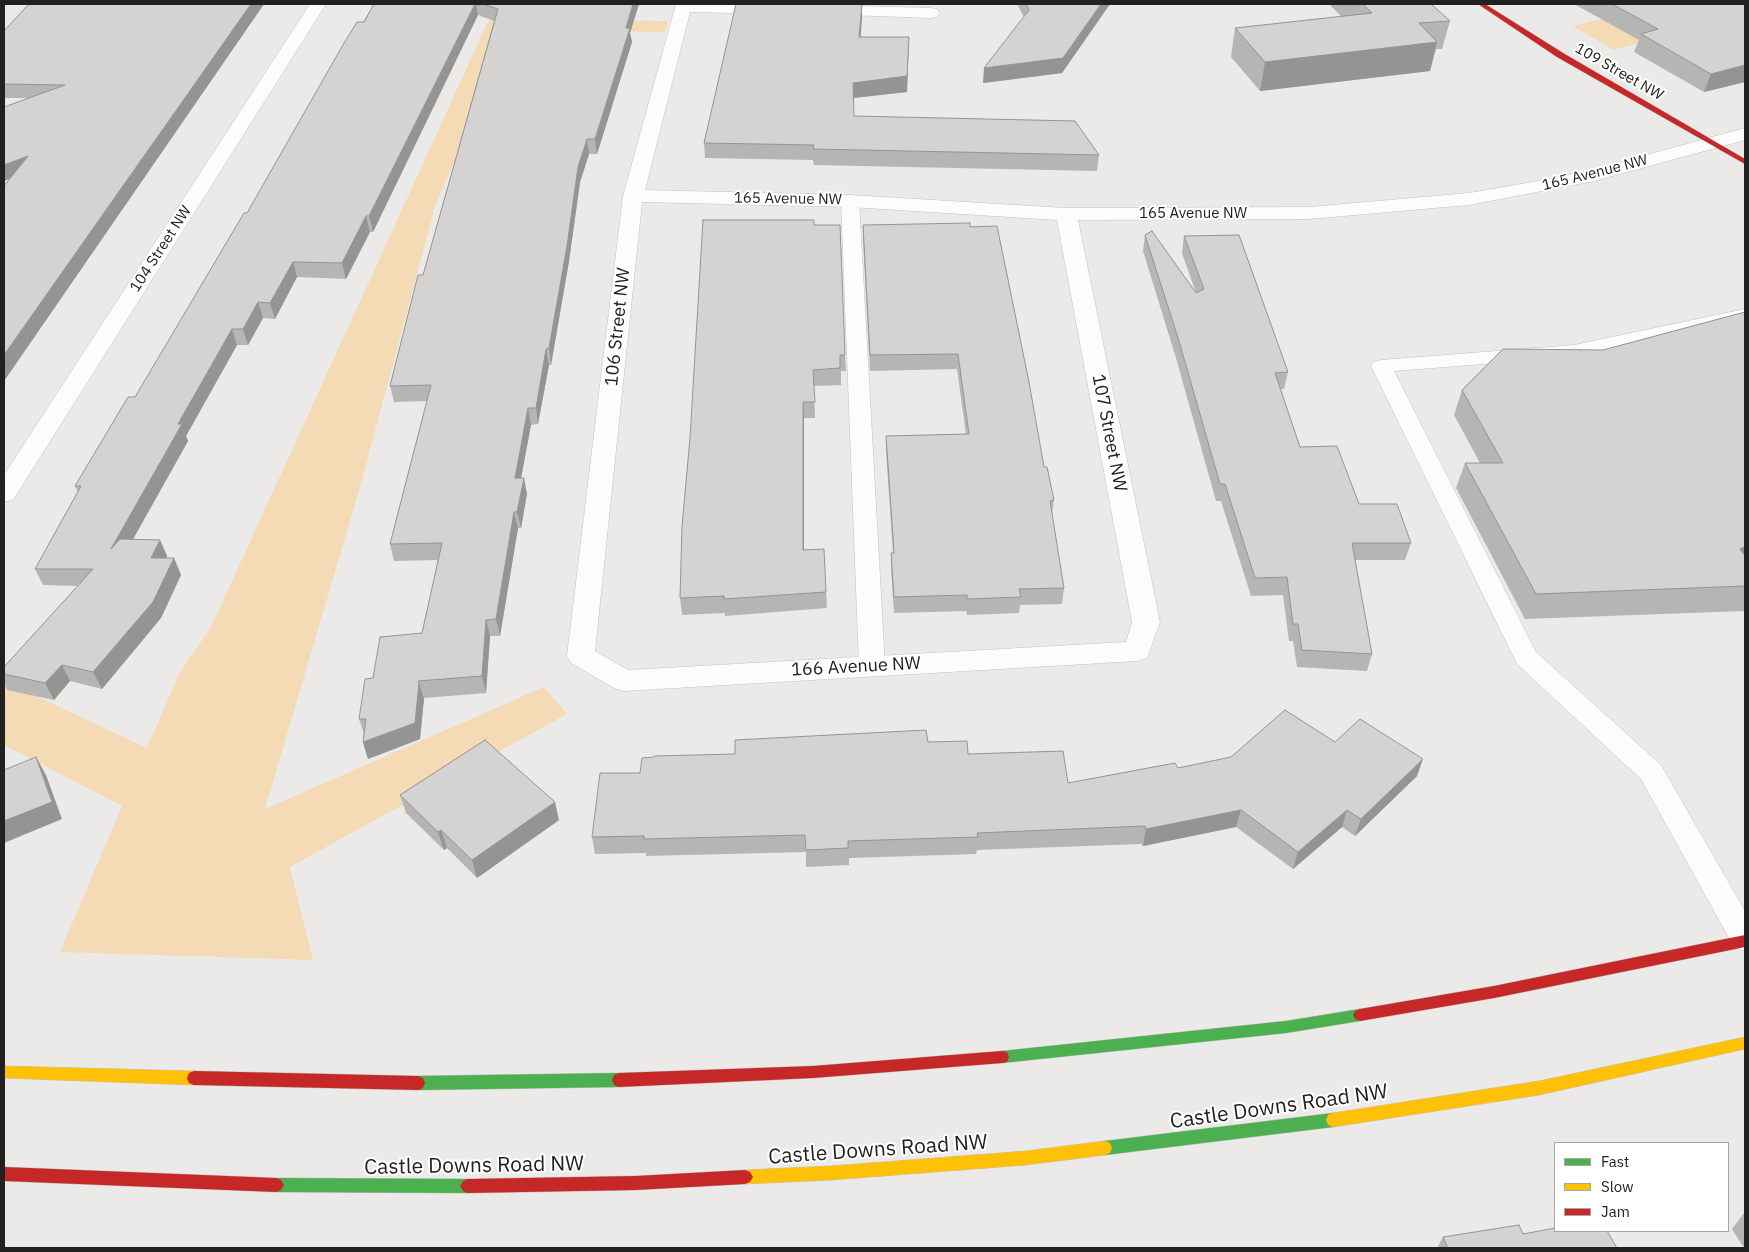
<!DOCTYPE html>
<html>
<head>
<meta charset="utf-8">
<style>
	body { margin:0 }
	#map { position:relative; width:1749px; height:1252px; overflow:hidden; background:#ebeae8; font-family:"IBM Plex Sans",sans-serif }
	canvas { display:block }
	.frame { position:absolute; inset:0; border:5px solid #222120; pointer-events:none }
	.legend { position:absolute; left:1554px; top:1142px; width:175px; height:90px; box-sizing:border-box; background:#fff; border:1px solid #a7a6a6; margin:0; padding:6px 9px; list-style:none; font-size:15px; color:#222120 }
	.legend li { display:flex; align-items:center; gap:10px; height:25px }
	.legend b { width:25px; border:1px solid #a7a6a6 }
</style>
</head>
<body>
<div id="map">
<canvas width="1749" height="1252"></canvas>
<div class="frame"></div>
<ul class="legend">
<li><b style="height:6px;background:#4caf50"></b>Fast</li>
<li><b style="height:6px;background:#ffc107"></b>Slow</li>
<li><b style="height:6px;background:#c62828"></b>Jam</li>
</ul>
</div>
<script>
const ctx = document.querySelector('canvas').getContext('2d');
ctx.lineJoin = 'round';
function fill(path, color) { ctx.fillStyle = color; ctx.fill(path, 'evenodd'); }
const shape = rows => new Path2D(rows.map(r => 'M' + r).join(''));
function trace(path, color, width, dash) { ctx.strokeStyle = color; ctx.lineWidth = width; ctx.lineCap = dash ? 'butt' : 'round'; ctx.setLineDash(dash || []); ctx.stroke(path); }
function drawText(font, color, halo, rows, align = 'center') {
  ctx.font = font + ' "IBM Plex Sans",sans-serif'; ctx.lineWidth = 4; ctx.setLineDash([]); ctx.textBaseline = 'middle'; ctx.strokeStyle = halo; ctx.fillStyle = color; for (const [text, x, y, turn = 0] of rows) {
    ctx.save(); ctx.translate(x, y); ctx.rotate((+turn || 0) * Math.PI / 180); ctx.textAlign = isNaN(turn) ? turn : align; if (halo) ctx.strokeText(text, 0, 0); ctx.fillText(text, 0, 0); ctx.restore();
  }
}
fill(shape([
	[496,4,520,19,668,21,665,32,513,30,436,203,360,487,265,809,544,687,567,714,290,867,313,960,60,952,122,806,4,745,4,681,147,748,180,672,211,627],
	[1665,4,1745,17,1613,50,1573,26]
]), '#f4dbb6');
const lane = shape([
	[850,195,857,197,859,201,885,666,881,673,872,675,863,673,859,666,841,201,843,197,850,195],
	[1745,309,1745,321,1574,357,1394,371,1536,652,1661,765,1745,911,1745,951,1734,947,1641,779,1517,664,1371,366,1374,362,1381,360,1574,345,1745,309]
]);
const street = shape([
	[310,4,326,4,13,500,4,502,4,475,310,4],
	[676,4,772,4,778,5,781,9,778,13,772,14,690,12,645,190,850,195,1066,208,1309,207,1469,193,1527,183,1592,170,1745,128,1745,140,1594,181,1469,205,1309,219,1078,220,1160,622,1147,658,1137,661,624,691,614,688,571,663,567,656,623,196,676,4],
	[642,202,850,207,1057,220,1132,622,1126,642,628,670,595,651,642,202],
	[825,5,931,8,937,9,940,13,937,17,931,18,819,14,816,10,819,6,825,5]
]);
const fast = shape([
	[1360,1009,1365,1011,1367,1015,1365,1019,1360,1021,1286,1033,1002,1063,997,1062,995,1057,997,1052,1002,1051,1286,1021,1360,1009],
	[619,1073,624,1075,626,1080,624,1085,619,1087,418,1090,413,1088,411,1083,413,1078,418,1076,619,1073],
	[1333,1113,1338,1115,1340,1120,1338,1125,1333,1127,1105,1155,1100,1153,1098,1148,1100,1143,1105,1141,1333,1113],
	[276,1178,468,1179,473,1181,476,1186,473,1191,468,1193,276,1192,271,1190,268,1185,271,1180,276,1178]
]);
const slow = shape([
	[1745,1037,1745,1049,1539,1095,1333,1127,1328,1125,1326,1120,1328,1115,1333,1113,1539,1081,1745,1037],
	[4,1066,194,1071,199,1073,201,1078,199,1083,194,1085,4,1078,4,1066],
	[1105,1141,1110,1143,1112,1148,1110,1153,1105,1155,1026,1165,831,1180,745,1184,740,1182,737,1177,740,1172,745,1170,831,1166,1026,1151,1105,1141]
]);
const jam = shape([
	[1478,4,1485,4,1563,53,1745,159,1745,164,1557,57,1478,4],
	[1745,935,1745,947,1494,998,1360,1021,1355,1019,1353,1015,1355,1011,1360,1009,1494,986,1745,935],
	[1002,1051,1007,1052,1009,1057,1007,1062,1002,1063,813,1078,619,1087,614,1085,612,1080,614,1075,619,1073,813,1066,1002,1051],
	[194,1071,418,1076,423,1078,425,1083,423,1088,418,1090,194,1085,189,1083,187,1078,189,1073,194,1071],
	[4,1167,276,1178,281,1180,284,1185,281,1190,276,1192,4,1181,4,1167],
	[745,1170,750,1172,753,1177,750,1182,745,1184,636,1190,468,1193,463,1191,460,1186,463,1181,468,1179,636,1176,745,1170]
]);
trace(lane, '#c2c1c0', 1);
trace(street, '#c2c1c0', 1);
trace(fast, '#c2c1c0', 1);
trace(slow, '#c2c1c0', 1);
trace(jam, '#c2c1c0', 1);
fill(lane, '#fcfcfc');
fill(street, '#fcfcfc');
fill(fast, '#4caf50');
fill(slow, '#ffc107');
fill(jam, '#c62828');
fill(shape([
	[264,4,4,381,4,186,9,179,4,181,27,98,4,98,4,31],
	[374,4,639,4,630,33,632,42,597,154,589,154,580,182,569,261,551,365,549,365,538,424,531,425,521,478,527,494,521,528,518,528,500,636,490,636,486,693,424,698,420,739,368,759,363,742,364,734,359,719,373,678,422,633,438,560,394,561,390,544,427,401,394,402,390,386,423,275,494,21,478,15,373,232,370,232,346,279,297,277,275,319,263,318,248,345,237,345,186,436,188,441,133,539,160,540,167,556,166,558,174,558,181,575,161,618,102,689,70,681,54,700,7,690,4,683,4,667,78,586,43,585,35,569,78,492,75,486,135,397],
	[736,4,863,4,863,5,862,5,861,37,909,37,907,92,853,98,854,116,1099,155,1097,171,814,165,813,160,705,158,704,143],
	[1017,4,1110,4,1062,73,983,83,1024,17],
	[1329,4,1431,4,1450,21,1442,49,1436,49,1430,71,1260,91,1231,57,1235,28,1342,17],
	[1574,4,1745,4,1745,82,1704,92,1634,52,1639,40],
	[814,225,845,355,846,371,841,371,841,385,814,386,815,418,804,418,804,550,826,592,827,608,725,616,725,613,682,615,680,598],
	[863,225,970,227,1054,500,1052,514,1064,588,1062,604,1020,605,1019,613,967,615,966,611,894,613,891,569,891,553,893,553,886,451,886,436,966,434,957,369,870,371,863,240],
	[1145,235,1196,293,1182,253,1184,236,1288,372,1284,389,1280,389,1300,447,1359,504,1411,543,1405,560,1355,560,1372,654,1367,671,1297,667,1293,641,1289,641,1283,595,1251,596,1221,501,1216,501,1176,358,1143,251],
	[1745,312,1745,611,1525,619,1456,488,1465,463,1480,463,1454,415,1462,390,1603,350],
	[928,742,1068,783,1178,768,1335,742,1417,776,1355,836,1342,827,1293,869,1236,827,1143,846,1141,844,977,850,976,854,849,858,849,865,806,867,806,852,646,856,646,853,595,854,592,837,640,773,735,754],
	[400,795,559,820,477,878,447,848,444,850,406,813],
	[1744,1213,1745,1213,1745,1248,1744,1248,1732,1229],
	[1523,1234,1617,1248,1437,1248,1443,1237]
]), '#b6b5b5');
fill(shape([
	[251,4,264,4,4,381,4,355],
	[475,4,476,4,478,15,373,232,369,216],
	[633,4,639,4,630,33,632,42,597,154,595,139],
	[862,4,862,18,859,52,859,37],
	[1101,4,1110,4,1062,73,983,83,984,68],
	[909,37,907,92,853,98,853,83],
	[1437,42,1430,71,1260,91,1265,62],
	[1745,65,1745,82,1704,92,1711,74],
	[587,139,589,154,580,182,569,261,551,365,549,348,578,167],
	[28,156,33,170,4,181,4,165],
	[366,216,370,232,346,279,342,263],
	[293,262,297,277,275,319,270,303],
	[258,302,263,318,248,345,243,329],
	[232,329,237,345,186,436,188,441,118,566,111,549,178,424],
	[546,349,549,365,538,424,536,408],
	[803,402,804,418,804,567,803,550],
	[528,408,531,425,518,494,515,478],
	[524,478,527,494,521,528,517,512],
	[514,512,518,528,500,636,496,619],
	[160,540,167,556,158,574,151,558],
	[1745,547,1745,570,1740,549],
	[174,558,181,575,161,618,102,689,93,672],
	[486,620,490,636,486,693,482,676],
	[62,665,70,681,54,700,45,683],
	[419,683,424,699,420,739,368,759,363,742],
	[36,757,46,775,62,819,4,843,4,821],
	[1423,759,1417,776,1355,836,1361,819],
	[555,802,559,820,477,878,472,860],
	[1241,810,1236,827,1143,846,1146,829],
	[1347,810,1342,827,1293,869,1298,852],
	[441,830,447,848,444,850,438,832]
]), '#949493');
const building = shape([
	[29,4,251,4,4,355,4,186,28,156,4,165,4,107,65,85,4,84,4,31,29,4],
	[374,4,475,4,369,216,366,216,342,263,293,262,270,303,258,302,243,329,232,329,178,424,182,424,111,549,120,539,160,540,151,558,174,558,153,602,93,672,62,665,45,683,4,674,4,667,93,569,35,569,81,486,75,486,128,397,135,397,244,213,247,213,344,43,357,22,364,22,374,4],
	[483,4,633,4,626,28,630,28,595,139,587,139,578,167,567,246,549,348,546,349,536,408,528,408,515,478,524,478,517,512,514,512,496,619,486,620,482,676,418,681,419,683,415,723,363,742,366,719,359,719,365,679,373,678,380,637,422,633,442,543,390,544,431,385,390,386,418,275,423,275,498,9,483,4],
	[736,4,862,4,859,37,909,37,907,76,853,83,854,116,1075,121,1099,155,813,149,814,145,704,143,736,4],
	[1026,4,1101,4,1063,58,984,68,1029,10,1026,4],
	[1363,4,1431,4,1450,21,1419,23,1437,42,1265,62,1235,28,1372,13,1363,4],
	[1612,4,1745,4,1745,65,1711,74,1641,34,1658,29,1612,4],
	[703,220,814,220,814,225,840,225,845,355,840,355,840,368,813,370,815,402,803,402,803,550,824,549,826,592,724,599,724,596,680,598,682,526,690,438,703,220],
	[970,223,970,227,997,226,1029,382,1044,467,1047,467,1054,500,1050,501,1064,588,1019,589,1021,597,967,599,967,595,894,597,891,553,894,553,886,436,969,434,958,354,870,355,863,225,970,223],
	[1152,231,1196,293,1204,289,1184,236,1239,235,1288,372,1275,373,1300,447,1337,446,1359,504,1397,504,1411,543,1352,543,1372,654,1302,650,1298,624,1293,624,1287,577,1255,578,1225,484,1220,484,1179,341,1145,235,1152,231],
	[1745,312,1745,547,1740,549,1745,556,1745,586,1536,594,1465,463,1503,463,1462,390,1503,349,1603,350,1745,312],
	[1285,710,1335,742,1360,719,1423,759,1361,819,1347,810,1298,852,1241,810,1146,829,1145,826,977,833,978,837,848,841,848,848,806,850,805,835,644,839,644,836,592,837,600,773,640,773,642,758,654,757,655,756,735,754,735,740,926,730,928,742,967,741,968,754,1063,751,1068,783,1175,763,1178,768,1231,757,1285,710],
	[485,740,555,802,472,860,441,830,438,832,400,795,485,740],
	[36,757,52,802,4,821,4,770,36,757],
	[1519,1225,1523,1234,1555,1228,1555,1231,1607,1231,1617,1248,1448,1248,1443,1237,1519,1225]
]);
fill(building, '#d4d3d2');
trace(building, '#949493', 1);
drawText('15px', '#222120', '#fff', [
	["109 Street NW",1619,72,30],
	["165 Avenue NW",1595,173,-14],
	["165 Avenue NW",788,199,1],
	["165 Avenue NW",1193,214],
	["104 Street NW",161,249,-57]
]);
drawText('18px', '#222120', '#fff', [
	["106 Street NW",618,327,-84],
	["107 Street NW",1109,433,79],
	["166 Avenue NW",856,667,-3]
]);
drawText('21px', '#222120', '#fff', [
	["Castle Downs Road NW",1279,1107,-8],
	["Castle Downs Road NW",878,1150,-4],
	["Castle Downs Road NW",474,1166,-1]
]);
</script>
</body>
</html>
